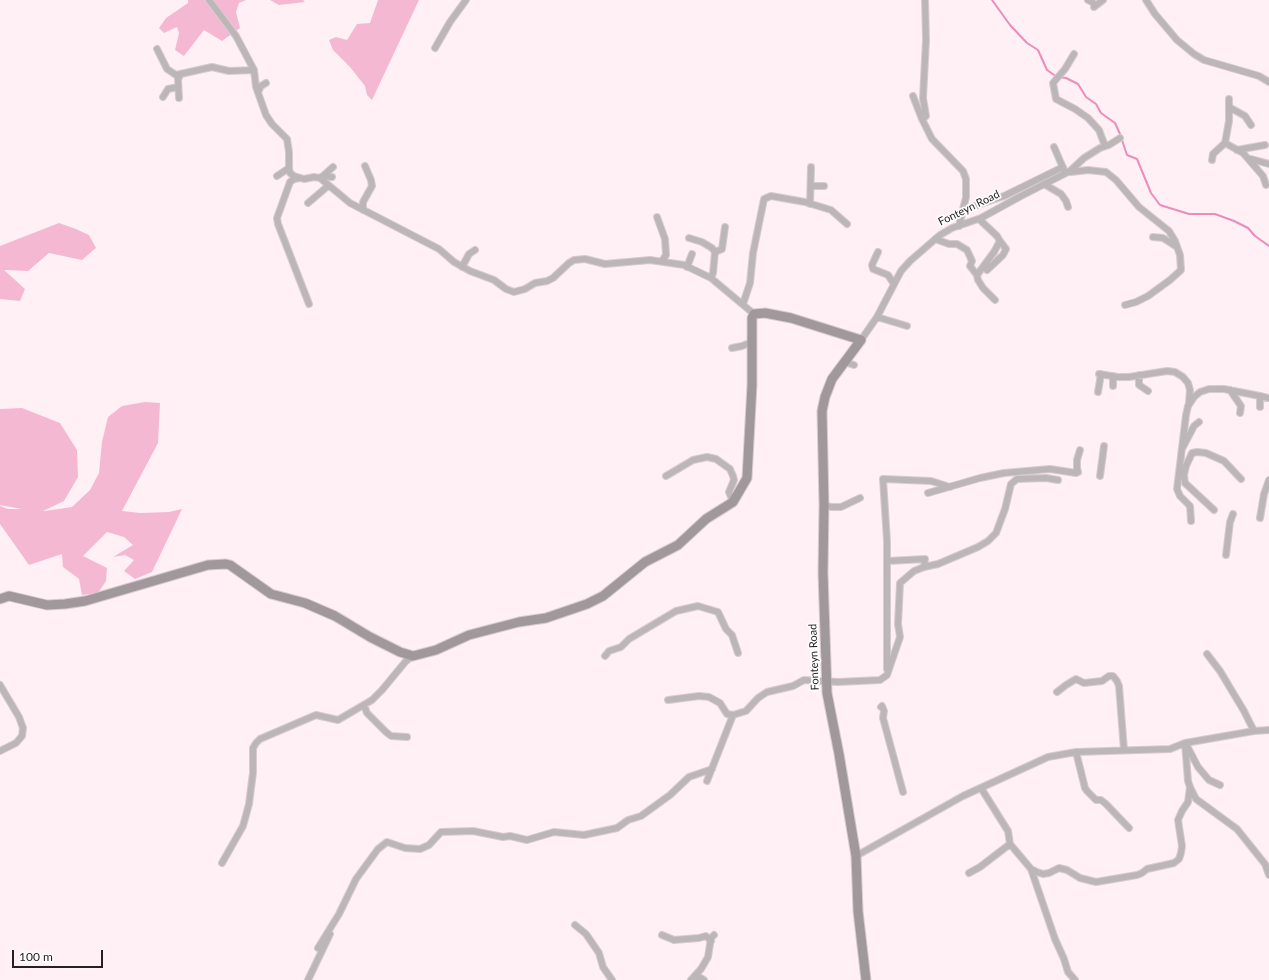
<!DOCTYPE html>
<html>
<head>
<meta charset="utf-8">
<style>
	body { margin:0 }
	#map { position:relative; width:1269px; height:980px; overflow:hidden; background:#fff0f6; font-family:Lato,sans-serif }
	canvas { display:block }
	.scale { position:absolute; left:12px; top:950px; width:91px; height:18px; box-sizing:border-box; border:2px solid #252022; border-top:0; padding-left:5px; font-size:12px; line-height:14px; white-space:nowrap; color:#252022; -webkit-text-stroke:3px #fff; paint-order:stroke }
</style>
</head>
<body>
<div id="map">
<canvas width="1269" height="980"></canvas>
<div class="scale">100 m</div>
</div>
<script>
const ctx = document.querySelector('canvas').getContext('2d');
ctx.lineJoin = 'round';
function fill(path, color) { ctx.fillStyle = color; ctx.fill(path, 'evenodd'); }
const shape = rows => new Path2D(rows.map(r => 'M' + r).join(''));
function trace(path, color, width, dash) { ctx.strokeStyle = color; ctx.lineWidth = width; ctx.lineCap = dash ? 'butt' : 'round'; ctx.setLineDash(dash || []); ctx.stroke(path); }
function drawText(font, color, halo, rows, align = 'center') {
  ctx.font = font + ' Lato,sans-serif'; ctx.lineWidth = 3.5; ctx.setLineDash([]); ctx.textBaseline = 'middle'; ctx.strokeStyle = halo; ctx.fillStyle = color; for (const [text, x, y, turn = 0] of rows) {
    ctx.save(); ctx.translate(x, y); ctx.rotate((+turn || 0) * Math.PI / 180); ctx.textAlign = isNaN(turn) ? turn : align; if (halo) ctx.strokeText(text, 0, 0); ctx.fillText(text, 0, 0); ctx.restore();
  }
}
fill(shape([
	[188,0,246,0,239,3,236,12,240,28,222,41,204,30,184,56,175,50,179,33,177,27,164,33,159,28,166,18,188,3],
	[270,0,303,0,305,2,279,5],
	[378,0,419,0,372,100,367,95,365,86,350,67,333,50,329,40,336,37,347,40,357,24,370,23],
	[59,223,76,229,89,235,96,248,82,260,49,253,28,271,4,270,25,289,20,301,0,299,0,246],
	[145,402,160,403,158,443,122,511,140,513,169,512,182,509,152,572,135,579,124,571,134,560,125,555,113,557,133,545,124,537,107,532,83,556,107,568,106,581,98,593,82,595,79,579,63,567,62,554,29,565,0,524,0,506,8,509,22,509,0,505,0,409,22,408,60,423,77,450,78,477,64,501,43,511,45,511,72,507,90,490,99,473,102,442,108,417,122,406]
]), '#f5b8d3');
trace(shape([
	[992,0,1010,25,1027,43,1038,50,1047,70,1057,77,1066,78,1078,84,1086,97,1096,104,1101,113,1115,123,1120,134,1127,155,1137,159,1151,193,1160,205,1189,214,1215,214,1234,221,1248,228,1255,236,1269,246]
]), '#ec8cba', 2);
const street = shape([
	[209,0,236,36,254,70,256,87,266,115,272,124,287,139,289,152,289,168,290,173,294,176,304,179,314,177,320,178,350,203,439,249,454,262,470,271,494,280,506,289,514,292,525,289,535,283,547,281,553,278,569,263,574,260,585,259,605,264,650,260,684,265,711,278,754,314],
	[1088,0,1092,2,1094,4,1094,7,1103,0],
	[1146,0,1155,14,1177,40,1194,54,1204,60,1259,76,1269,82],
	[435,48,450,22,466,0],
	[157,49,167,69,176,75,212,67,229,71,254,70],
	[1074,54,1065,69,1053,83,1056,99,1075,109,1088,118,1099,130,1105,146],
	[258,92,261,86,266,83],
	[913,96,922,119,932,139,963,171,966,179,966,197,959,226],
	[163,97,168,89,178,87],
	[179,98,178,79,181,74],
	[1229,107,1245,116,1251,125],
	[922,119,926,116,923,98,926,40,925,0],
	[1225,143,1243,153,1263,176,1266,185],
	[1054,147,1064,170],
	[1237,150,1265,145],
	[1251,159,1269,164],
	[1212,160,1213,154,1225,143,1229,121,1229,99],
	[1071,172,1088,170,1106,172,1116,180,1139,207,1169,231,1175,241,1180,255,1181,270,1170,280,1148,296,1136,302,1125,305],
	[277,176,289,168],
	[323,176,333,167],
	[321,177,323,176,332,177],
	[300,178,294,179,290,182,277,218,278,224,309,304],
	[1044,184,1061,194,1066,201,1068,207],
	[812,186,824,186],
	[308,203,328,186],
	[810,204,811,167],
	[363,210,363,202,372,186,371,180,365,166],
	[963,210,1004,196,1063,167],
	[657,217,665,239,666,255,662,261],
	[979,219,997,236,1000,241,994,252,977,275,978,280,983,288,995,300],
	[1153,237,1163,238,1177,247],
	[689,238,702,242,712,248,715,252,713,273,711,278],
	[935,239,949,244,957,244,967,250,972,261,970,266,977,275],
	[715,252,722,249,725,227],
	[878,252,872,265,873,269,888,275,894,284],
	[462,267,469,254,475,250],
	[687,267,692,254],
	[987,270,1003,255,1006,249,1000,241],
	[743,304,750,283,753,253,764,199,771,196,805,202,831,210,847,224],
	[877,317,907,326],
	[861,340,877,317,901,271,910,261,940,235,952,228,981,218,1021,196,1070,171,1084,158,1100,148,1109,145,1120,138],
	[732,348,742,346,752,342],
	[845,362,854,365],
	[1099,374,1118,377,1129,377,1167,371,1175,372,1183,377,1188,383,1190,390,1189,403],
	[1139,375,1139,385,1148,391],
	[1113,376,1113,386],
	[1230,390,1241,406,1240,413],
	[1098,392,1101,374],
	[1260,396,1269,398],
	[1183,447,1194,426,1199,422],
	[1078,472,1077,468,1077,460,1080,450],
	[666,476,693,460,707,457,716,459,730,469,733,476,734,480,729,492,733,502],
	[1100,476,1104,446],
	[928,493,980,478,1004,473,1050,469,1076,473],
	[824,505,831,507,841,507,860,498],
	[1214,510,1185,483,1184,475,1186,466,1192,453,1197,452,1206,453,1224,461,1241,479],
	[1260,518,1264,494,1269,480],
	[1191,521,1190,506,1180,496,1177,489,1186,415,1188,406,1194,397,1200,392,1209,389,1224,389,1260,396,1260,407],
	[1226,555,1230,522,1233,514],
	[888,561,925,559,924,567],
	[1207,654,1220,671,1244,711,1254,731],
	[605,656,609,651,621,647,629,639,676,611,698,606,718,612,726,629,732,635,738,653],
	[887,669,887,541,883,479,931,481,950,487],
	[0,685,19,717,23,728,22,736,16,743,0,751],
	[1057,692,1066,685,1076,679,1084,683,1102,681,1109,676,1113,676,1117,681,1119,686,1124,750],
	[668,700,699,696,709,697,720,703,727,714,733,715,746,711,758,698,767,692,793,686,804,680,838,682,880,680,887,675,900,637,898,624,900,583,914,571,924,567,938,564,978,547,988,541,996,533,1005,509,1011,484,1017,479,1046,478,1058,480],
	[364,705,367,713,386,732,391,736,407,737],
	[881,707,882,706,884,711,883,718,903,792],
	[1185,743,1188,781,1190,787,1196,799,1237,829,1265,864,1269,875],
	[1186,744,1198,767,1209,780,1220,785],
	[1076,752,1085,788,1087,791,1096,800,1101,800,1106,804,1129,828],
	[707,781,733,715],
	[1010,844,1031,869,1037,872,1043,874,1049,873,1059,868,1067,870,1080,878,1096,882,1137,875,1142,873,1147,869,1174,863,1179,859,1181,853,1182,846,1178,820,1182,811,1188,802,1190,787],
	[856,856,963,796,1048,757,1076,752,1170,749,1185,743,1254,731,1269,730],
	[222,863,243,826,249,804,251,788,253,773,253,748,256,743,260,739,316,715,338,720,372,700,382,690,406,661,413,656],
	[1031,869,1055,939,1064,959,1068,972,1075,980],
	[969,873,980,867,1010,844,1008,831,981,788],
	[575,925,586,934,599,953,603,967,612,980],
	[662,935,674,940,699,938,706,936,711,941],
	[318,948,339,914,356,879,378,849,387,842,405,848,420,849,429,845,441,832,473,831,503,837,510,836,527,840,554,832,584,835,617,828,628,820,641,816,670,795,689,777,712,769],
	[308,980,330,934],
	[691,980,701,969,708,957,711,938,714,935],
	[695,980,699,977,704,980]
]);
const secondary = shape([
	[0,599,9,596,47,605,65,604,85,601,208,565,226,564,230,565,271,594,305,603,335,616,370,637,400,652,413,656,436,650,469,635,519,622,546,618,587,604,603,596,645,562,678,545,706,519,733,502,747,478,752,385,752,318,754,314,765,313,791,318,861,340,832,379,825,397,822,411,824,505,823,573,827,693,839,754,856,856,858,911,866,980]
]);
trace(street, '#d8cbd0', 8);
trace(secondary, '#d8cbd0', 11);
trace(street, '#bdb6b9', 6);
trace(secondary, '#a1989c', 9);
drawText('11px', '#252022', '#fff', [
	["Fonteyn Road",969,208,-26],
	["Fonteyn Road",814,657,-92]
]);
</script>
</body>
</html>
